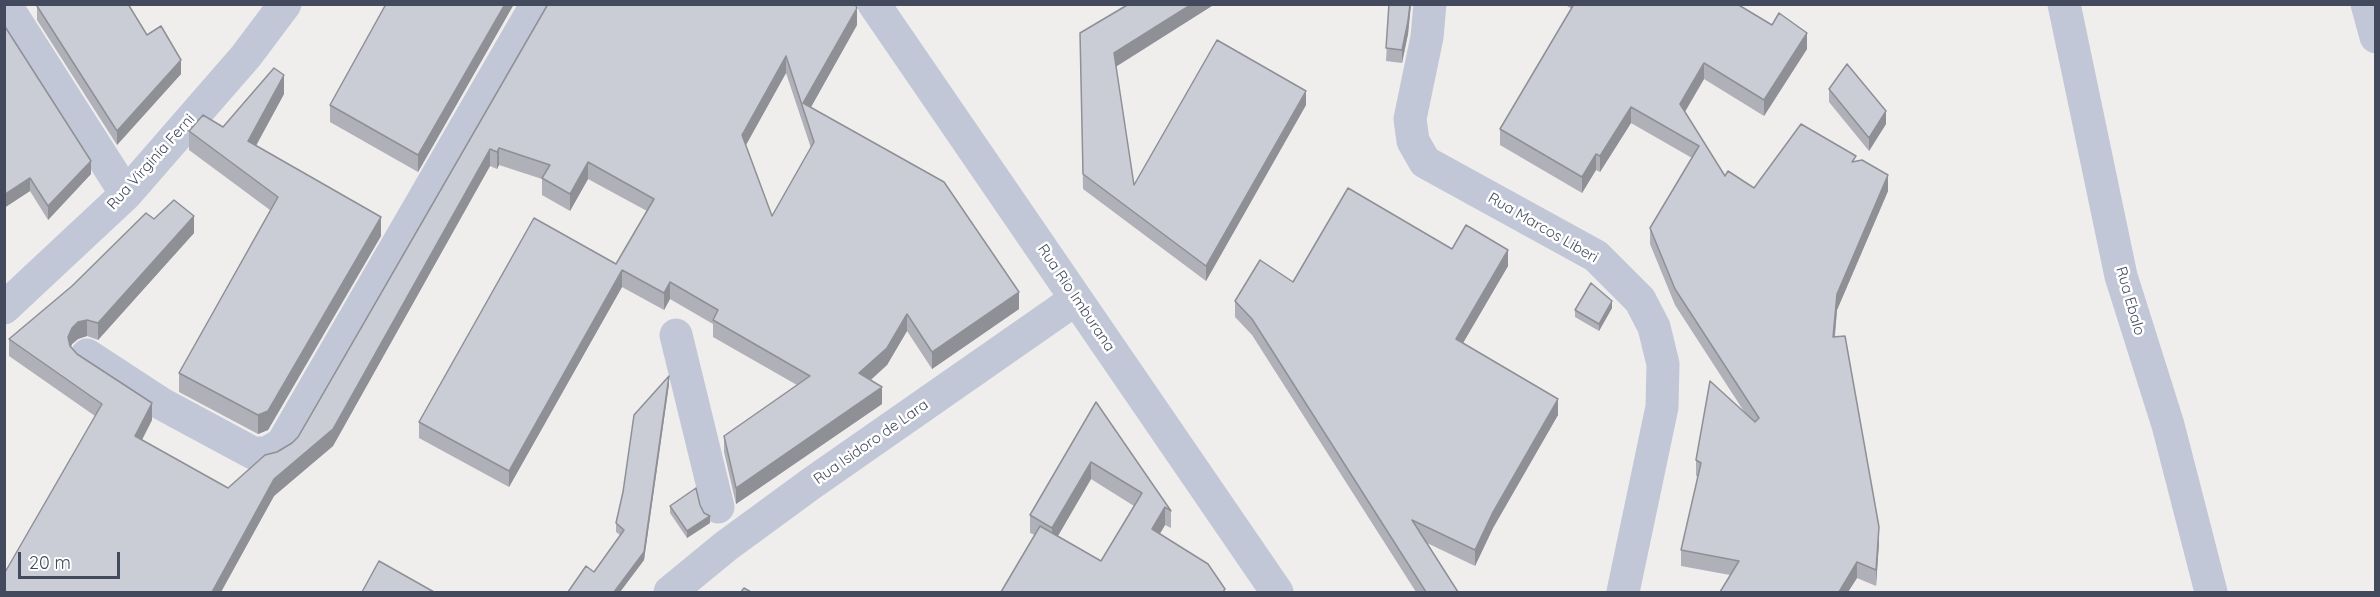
<!DOCTYPE html>
<html>
<head>
<meta charset="utf-8">
<style>
	body { margin:0 }
	#map { position:relative; width:2380px; height:597px; overflow:hidden; background:#f0eded; font-family:Quicksand,sans-serif }
	canvas { display:block }
	.frame { position:absolute; inset:0; border:6px solid #434a5d; pointer-events:none }
	.scale { position:absolute; left:18px; top:552px; width:102px; height:27px; box-sizing:border-box; border:3px solid #434a5d; border-top:0; padding-left:8px; font-size:18px; line-height:21px; white-space:nowrap; color:#434a5d; -webkit-text-stroke:4px #fff; paint-order:stroke }
</style>
</head>
<body>
<div id="map">
<canvas width="2380" height="597"></canvas>
<div class="frame"></div>
<div class="scale">20 m</div>
</div>
<script>
const ctx = document.querySelector('canvas').getContext('2d');
ctx.lineJoin = 'round';
const shape = rows => new Path2D(rows.map(r => 'M' + r).join(''));
function trace(path, color, width, dash) { ctx.strokeStyle = color; ctx.lineWidth = width; ctx.lineCap = dash ? 'butt' : 'round'; ctx.setLineDash(dash || []); ctx.stroke(path); }
function fill(path, color) { ctx.fillStyle = color; ctx.fill(path, 'evenodd'); }
function drawText(font, color, halo, rows, align = 'center') {
  ctx.font = font + ' Quicksand,sans-serif'; ctx.lineWidth = 5; ctx.setLineDash([]); ctx.textBaseline = 'middle'; ctx.strokeStyle = halo; ctx.fillStyle = color; for (const [text, x, y, turn = 0] of rows) {
    ctx.save(); ctx.translate(x, y); ctx.rotate((+turn || 0) * Math.PI / 180); ctx.textAlign = isNaN(turn) ? turn : align; if (halo) ctx.strokeText(text, 0, 0); ctx.fillText(text, 0, 0); ctx.restore();
  }
}
trace(shape([
	[5,4,126,194],
	[874,4,1277,592],
	[1430,4,1427,37,1410,119,1413,141,1425,162,1596,256,1640,300,1654,327,1663,364,1662,407,1623,592],
	[2064,4,2121,276,2168,425,2211,592],
	[2367,4,2376,37],
	[4,308,126,194,246,56,285,4],
	[676,335,718,507],
	[87,355,162,404,253,453,267,453,282,444,531,14,535,4],
	[670,592,726,546,812,483,1076,299]
]), '#c1c7d6', 33);
fill(shape([
	[514,4,418,172,330,122,330,105],
	[548,4,857,25,811,107,1019,309,932,369,907,331,887,365,871,380,882,404,736,504,724,452,724,436,797,385,713,337,713,324,670,299,664,310,622,287,509,487,419,438,419,422,616,264,647,211,588,179,570,211,542,195,542,179,499,165,497,169,490,166,333,446,274,496,221,592,95,416,9,356,9,339,154,219,194,233,98,340,87,336,78,339,72,344,71,347,77,354,152,420,142,440,228,488,277,452,292,443,298,437],
	[786,73,811,148,772,216,746,145],
	[1129,4,1215,4,1116,66,1134,185,1306,105,1206,281,1083,189,1080,33],
	[1389,4,1411,4,1408,34,1402,63,1386,61],
	[1564,4,1737,4,1807,49,1764,116,1704,79,1685,112,1725,176,1754,188,1856,161,1888,191,1837,310,1835,337,1879,543,1876,586,1857,578,1848,592,1720,592,1730,575,1681,566,1681,550,1698,477,1696,476,1696,460,1745,413,1675,305,1650,244,1650,228,1692,158,1631,123,1600,172,1596,170,1582,193,1500,145,1500,129,1572,9],
	[37,6,147,35,181,74,117,145,37,20],
	[4,25,91,174,48,220,30,191,4,208],
	[1829,89,1886,124,1869,151,1829,102],
	[284,94,256,146,381,236,268,430,258,434,179,392,179,373,270,210,189,150,189,131,223,127],
	[1452,249,1508,266,1463,343,1558,415,1493,528,1475,566,1427,543,1458,592,1416,592,1252,335,1235,317,1235,301,1293,282],
	[1612,308,1599,331,1575,317,1575,310],
	[669,384,644,560,620,592,568,592,594,572,620,535,616,532,616,523],
	[1096,402,1171,511,1171,528,1165,525,1160,534,1225,592,1001,592,1035,535,1030,533,1030,515],
	[1091,479,1134,506,1101,561,1058,536],
	[700,505,710,523,687,538,670,513,670,506]
]), '#afb0b8');
fill(shape([
	[505,4,514,4,418,172,418,155],
	[1192,4,1215,4,1114,68,1114,53],
	[1410,4,1411,4,1408,34,1402,63,1402,50],
	[857,8,857,25,806,116,803,103],
	[1807,33,1807,49,1764,116,1764,100],
	[786,56,786,73,742,152,742,135],
	[181,60,181,74,117,145,117,131],
	[1704,63,1704,79,1680,120,1680,104],
	[284,75,284,94,248,160,248,141],
	[1306,91,1306,105,1206,281,1206,266],
	[1631,107,1631,123,1600,172,1600,156],
	[1886,111,1886,124,1869,151,1869,138],
	[499,148,499,165,497,169,497,152],
	[490,149,490,166,333,446,274,496,221,592,212,592,274,479],
	[1596,154,1596,170,1582,193,1582,177],
	[91,161,91,174,48,220,48,206],
	[588,162,588,179,570,211,570,194],
	[1888,175,1888,191,1837,310,1833,353,1833,337,1837,294],
	[30,178,30,191,4,208,4,195],
	[194,216,194,233,98,340,98,323],
	[381,217,381,236,268,430,258,434,258,415],
	[1508,250,1508,266,1456,355,1456,339],
	[622,270,622,287,509,487,509,471],
	[670,282,670,299,664,310,664,293],
	[1019,292,1019,309,932,369,932,352],
	[1612,301,1612,308,1599,331,1599,324],
	[907,314,907,331,887,365,859,390,859,373],
	[87,320,87,336,78,339,72,344,68,353,68,337,72,328,78,322],
	[669,376,669,384,644,560,620,592,614,592],
	[882,387,882,404,736,504,736,488],
	[1558,399,1558,415,1493,528,1475,566,1475,550,1493,512],
	[152,403,152,420,135,453,135,436],
	[1091,462,1091,479,1052,546,1052,528],
	[1165,507,1165,525,1152,546,1152,529],
	[710,516,710,523,687,538,687,531],
	[1879,527,1879,543,1876,586,1876,570],
	[1857,562,1857,578,1848,592,1839,592]
]), '#8e9096');
const building = shape([
	[39,4,128,4,147,35,161,26,181,60,117,131,37,6,39,4],
	[386,4,505,4,418,155,330,105,386,4],
	[548,4,855,4,857,8,803,103,944,182,1019,292,932,352,907,314,887,348,859,373,882,387,736,488,724,436,810,376,713,320,718,310,670,282,664,293,622,270,509,471,419,422,534,218,616,264,654,199,588,162,570,194,542,178,550,165,499,148,497,152,490,149,333,429,274,479,212,592,4,592,4,574,102,404,9,339,72,286,146,213,154,219,174,200,194,216,98,323,87,320,78,322,72,328,68,337,70,346,77,354,152,403,135,436,228,488,265,455,277,452,292,443,298,437,548,4],
	[786,56,814,142,772,216,742,135,786,56],
	[1129,4,1192,4,1114,53,1134,185,1217,40,1306,91,1206,266,1083,174,1080,33,1129,4],
	[1389,4,1410,4,1408,21,1402,50,1386,48,1389,4],
	[1574,4,1737,4,1772,25,1779,13,1807,33,1764,100,1704,63,1680,104,1725,176,1728,171,1754,188,1801,124,1856,156,1852,162,1862,160,1888,175,1837,294,1833,337,1845,336,1879,527,1876,570,1857,562,1839,592,1720,592,1739,561,1681,550,1701,463,1696,460,1710,381,1755,422,1759,418,1675,289,1650,228,1699,146,1631,107,1600,156,1596,154,1582,177,1500,129,1574,4],
	[4,25,91,161,48,206,30,178,4,195,4,25],
	[1847,64,1886,111,1869,138,1829,89,1847,64],
	[274,68,284,75,248,141,381,217,268,411,258,415,179,373,278,197,189,131,203,115,223,127,274,68],
	[1348,188,1452,249,1466,225,1508,250,1456,339,1558,399,1493,512,1475,550,1412,520,1458,592,1426,592,1252,319,1235,301,1260,260,1293,282,1348,188],
	[1591,283,1612,301,1599,324,1575,310,1591,283],
	[669,376,644,552,614,592,568,592,586,566,594,572,624,530,616,523,623,492,634,415,669,376],
	[1096,402,1171,511,1165,507,1152,529,1208,564,1225,589,1223,592,1001,592,1040,526,1101,561,1142,493,1091,462,1052,528,1030,515,1096,402],
	[696,488,700,505,704,513,710,516,687,531,670,506,696,488],
	[379,561,434,592,362,592,379,561],
	[744,588,751,592,741,592,744,588]
]);
fill(building, '#cbcdd6');
trace(building, '#8e9096', 1.5);
drawText('15px', '#434a5d', '#fff', [
	["Rua Virginía Ferni",151,162,-48],
	["Rua Marcos Liberi",1543,228,30],
	["Rua Rio Imburana",1076,298,56],
	["Rua Ebalo",2130,301,74],
	["Rua Isidoro de Lara",871,442,-35]
]);
</script>
</body>
</html>
